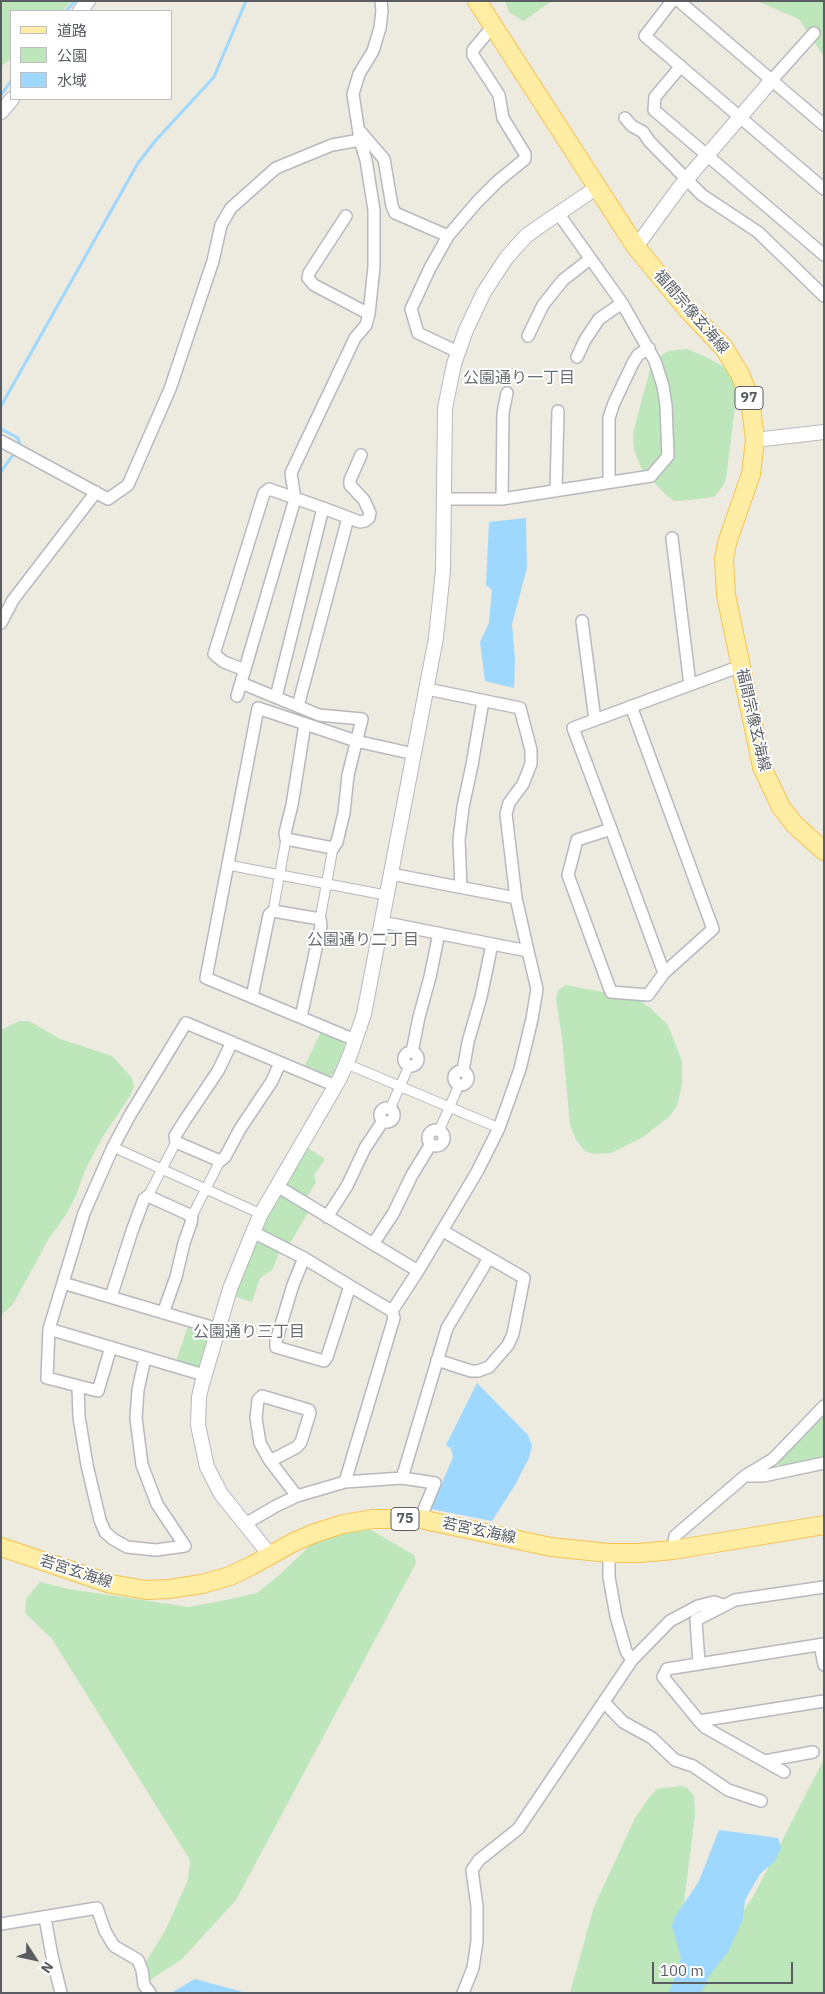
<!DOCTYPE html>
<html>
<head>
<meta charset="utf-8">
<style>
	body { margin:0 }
	#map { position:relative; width:825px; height:1994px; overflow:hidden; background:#edeae0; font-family:"IBM Plex Sans","Noto Sans JP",sans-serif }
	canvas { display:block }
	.frame { position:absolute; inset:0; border:2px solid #595d62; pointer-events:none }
	.legend { position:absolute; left:10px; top:10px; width:162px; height:90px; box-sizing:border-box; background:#fff; border:1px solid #bdbec0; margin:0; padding:6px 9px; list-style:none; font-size:15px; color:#595d62 }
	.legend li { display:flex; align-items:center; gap:10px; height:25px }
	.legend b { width:25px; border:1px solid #bdbec0 }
	.north { position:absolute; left:10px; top:1934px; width:50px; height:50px; -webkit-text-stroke:4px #fff; paint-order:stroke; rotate:125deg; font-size:14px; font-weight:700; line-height:20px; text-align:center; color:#595d62 }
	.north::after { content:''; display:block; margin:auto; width:18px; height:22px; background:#595d62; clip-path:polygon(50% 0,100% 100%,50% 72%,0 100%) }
	.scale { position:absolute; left:652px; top:1962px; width:141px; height:22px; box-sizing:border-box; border:2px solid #595d62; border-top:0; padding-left:6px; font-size:15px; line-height:18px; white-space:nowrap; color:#595d62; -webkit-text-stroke:4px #fff; paint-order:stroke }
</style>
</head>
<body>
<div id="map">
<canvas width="825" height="1994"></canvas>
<div class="frame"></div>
<ul class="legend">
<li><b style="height:6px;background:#ffeda3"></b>道路</li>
<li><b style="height:14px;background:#bde6bb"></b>公園</li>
<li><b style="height:14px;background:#9ed8ff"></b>水域</li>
</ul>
<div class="north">N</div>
<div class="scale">100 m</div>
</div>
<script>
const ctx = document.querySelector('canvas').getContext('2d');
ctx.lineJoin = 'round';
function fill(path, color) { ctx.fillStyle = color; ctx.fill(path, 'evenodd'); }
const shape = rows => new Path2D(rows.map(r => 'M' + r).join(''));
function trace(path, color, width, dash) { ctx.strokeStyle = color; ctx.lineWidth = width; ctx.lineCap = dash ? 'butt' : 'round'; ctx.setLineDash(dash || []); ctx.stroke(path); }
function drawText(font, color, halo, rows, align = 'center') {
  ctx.font = font + ' "IBM Plex Sans","Noto Sans JP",sans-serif'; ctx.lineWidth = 4; ctx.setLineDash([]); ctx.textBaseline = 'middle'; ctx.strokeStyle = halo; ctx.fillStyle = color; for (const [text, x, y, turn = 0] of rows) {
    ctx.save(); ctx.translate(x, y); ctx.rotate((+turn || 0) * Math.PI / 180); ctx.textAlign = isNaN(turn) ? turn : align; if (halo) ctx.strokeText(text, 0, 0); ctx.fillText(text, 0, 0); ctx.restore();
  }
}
fill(shape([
	[1,1,72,1,62,11,11,11,11,59,1,66],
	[505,1,552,1,523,21,509,12],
	[757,1,824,1,824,57,799,19],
	[687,349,706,357,729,370,736,384,735,407,726,479,723,486,714,497,680,501,674,501,665,494,641,468,634,449,633,433,652,362,668,351],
	[565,985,636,998,649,1007,668,1025,682,1061,682,1085,677,1106,670,1116,643,1137,611,1153,593,1154,585,1151,576,1140,570,1125,562,1038,556,999,558,991],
	[19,1021,29,1021,60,1039,112,1056,132,1078,134,1086,130,1096,102,1138,85,1170,76,1196,65,1216,48,1240,13,1304,5,1312,1,1314,1,1030],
	[321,1032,343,1041,345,1046,333,1074,330,1076,305,1065],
	[306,1147,325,1159,314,1175,316,1182,306,1199,286,1187,285,1182],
	[282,1195,309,1211,289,1245,262,1233,260,1228,277,1197],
	[260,1241,280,1251,272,1270,260,1278,252,1302,233,1296,255,1242],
	[188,1326,208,1331,211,1338,203,1365,197,1369,176,1361],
	[824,1416,824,1459,783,1467,776,1463],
	[349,1528,371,1530,414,1555,416,1563,236,1900,182,1959,147,1982,142,1969,166,1929,188,1880,190,1860,52,1639,25,1613,26,1599,40,1582,68,1589,189,1607,226,1600,257,1593,277,1577,315,1541],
	[824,1759,824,1993,570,1993,594,1907,635,1818,649,1798,657,1789,681,1786,687,1788,694,1796,695,1815,684,1903,688,1909,736,1922,753,1897]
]), '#bde6bb');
fill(shape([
	[526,518,527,568,512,624,515,660,514,688,485,681,480,642,489,623,492,590,486,585,489,522],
	[477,1383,528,1435,532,1446,529,1458,515,1485,492,1521,431,1509,453,1457,451,1449,446,1445],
	[719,1830,778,1838,781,1848,775,1861,760,1874,745,1900,743,1919,728,1952,709,1976,701,1993,669,1993,681,1958,672,1926,675,1917,699,1881],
	[195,1979,247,1993,171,1993]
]), '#9ed8ff');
trace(shape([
	[66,11,75,1],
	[1,95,11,81],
	[1,406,138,163,156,140,214,77,246,1],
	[1,429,18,438,20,445,19,447],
	[1,472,15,452]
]), '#9ed8ff', 3);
const pedestrian = shape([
	[228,865,380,894],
	[273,911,286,839],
	[320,919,333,848],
	[347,1064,499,1128],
	[390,1109,409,1066],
	[439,1131,459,1085],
	[113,1147,261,1214],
	[148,1196,176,1142],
	[192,1216,220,1161]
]);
const minor = shape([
	[672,1,645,36,824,189],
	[679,1,824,125],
	[681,66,655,97,654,110,824,255],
	[771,81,814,33],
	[625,118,632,126,643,132,649,141,702,195,758,232,824,296],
	[359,130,384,159,392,206,395,213,448,236],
	[346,216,309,273,308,278,314,285,369,314],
	[528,336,543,305,563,280,590,259],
	[458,352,418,333,411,309,430,268,448,236,477,202,498,181,525,159,525,154,503,118,499,95,473,55,473,50,493,26],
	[577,357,585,340,599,319,622,303],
	[1,441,108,499,128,485,170,389,213,261,221,225,231,208,276,168,332,145,360,140],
	[609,482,609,418,614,403,633,363,638,355,649,348],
	[556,491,558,411],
	[443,499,502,499,651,476,668,456,666,405,663,386,655,361,622,303,558,213],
	[502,499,503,413,507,393],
	[672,538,690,685],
	[582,621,595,720],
	[1,623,13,600,96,492],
	[245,670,224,662,214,654,264,493,269,489,323,508],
	[241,683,319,715,362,719,348,775,344,813,337,842,333,848,286,839,285,833,292,805,305,724],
	[427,689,520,708,531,750,531,764,523,784,509,803,506,814,516,898],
	[237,696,295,499,291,473,355,338,366,325,369,314,374,267,374,210,366,160,360,140,353,94,359,74,373,51,380,28,382,11,381,1],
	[276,697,323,508,360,522,365,521,369,518,370,513,364,500,350,485,350,480,361,455],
	[298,706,348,518],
	[631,706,713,929,664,973,648,995,611,992,568,875,577,840,611,829,664,973],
	[611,829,573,728,741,666],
	[391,874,516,898,528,951],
	[461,887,459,840,463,807,472,765,483,701],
	[382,922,492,944],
	[252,997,269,915,273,911,320,919,321,926,301,1017],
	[355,1040,206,978,258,708,356,741,414,754],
	[232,1042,218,1071,185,1120,175,1136,176,1142,220,1161,225,1157,240,1129,272,1081,280,1063],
	'404 1059a7 7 0 1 1 14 0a7 7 0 1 1-14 0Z',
	[412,1052,419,1017,430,977,439,933],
	'454 1078a7 7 0 1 1 14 0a7 7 0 1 1-14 0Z',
	'380 1115a7 7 0 1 1 14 0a7 7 0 1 1-14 0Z',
	'428 1138a8 8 0 1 1 16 0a8 8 0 1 1-16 0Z',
	[277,1186,418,1271,392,1311],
	[327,1217,347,1186,365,1148,383,1121],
	[373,1244,393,1214,412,1175,431,1144],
	[304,1258,293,1285,276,1341,276,1347,324,1361,327,1357,350,1286],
	[418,1271,477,1172,499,1128,508,1103,520,1069,532,1019,537,989,528,951,492,944,481,997,468,1042,463,1071],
	[63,1283,218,1329],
	[111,1297,132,1231,144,1199,148,1196,192,1216,191,1223,184,1243,176,1277,163,1313],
	[49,1329,204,1375],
	[111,1347,98,1391,47,1378,49,1329,84,1213,113,1147,130,1115,186,1023,336,1086],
	[437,1360,471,1371,478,1371,489,1367,508,1345,513,1334,524,1278,443,1231],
	[78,1387,79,1417,87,1465,100,1520,105,1532,113,1539,127,1547,156,1550,185,1546,157,1504,142,1465,136,1418,138,1390,145,1358],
	[270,1461,297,1447,301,1442,310,1413,309,1410,262,1396,258,1400,256,1418,260,1443,270,1461,297,1496],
	[745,1476,763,1476,824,1463],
	[402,1478,435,1483,420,1519],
	[345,1482,402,1478,447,1328,489,1258],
	[245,1524,276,1506,297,1496,345,1482,394,1318,392,1311,350,1286,304,1258,253,1232],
	[673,1550,675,1536,745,1476,773,1459,824,1406],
	[609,1553,609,1577,616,1616,626,1651,632,1660],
	[824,1644,667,1669,663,1677,699,1721,824,1701],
	[820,1645,824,1665],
	[699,1663,696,1620,735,1600,824,1587],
	[604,1702,623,1722,652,1738,675,1760,693,1766,728,1790,761,1801],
	[699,1721,706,1728,784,1772],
	[765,1761,813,1752],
	[45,1918,52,1956,61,1993],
	[1,1924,97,1908,105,1931,114,1946,138,1960,142,1970,144,1985,150,1993],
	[463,1993,473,1968,477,1941,477,1906,472,1870,479,1860,518,1829,632,1660,670,1621,698,1606,714,1602,723,1605]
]);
const tertiary = shape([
	[80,11,88,1],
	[1,112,12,99],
	[636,247,679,188,771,81],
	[755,440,824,432],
	[270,1555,221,1494,207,1467,198,1425,199,1397,202,1384,230,1289,253,1232,261,1214,340,1078,350,1055,364,1014,436,638,443,570,445,408,454,364,466,330,484,292,507,257,526,236,540,226,596,188]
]);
const primary = shape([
	[477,1,636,247,687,309,724,348,740,374,746,389,751,407,755,440,751,474,727,543,724,559,726,595,762,767,781,807,794,824,824,851],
	[1,1547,111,1584,146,1590,169,1589,202,1584,230,1576,251,1566,294,1542,315,1533,343,1524,373,1519,420,1519,551,1547,609,1553,639,1553,673,1550,824,1525]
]);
trace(pedestrian, '#b6b9be', 11);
trace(minor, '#b6b9be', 14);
trace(tertiary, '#b6b9be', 16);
trace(primary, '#f6c250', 20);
trace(pedestrian, '#fff', 9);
trace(minor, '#fff', 11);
trace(tertiary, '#fff', 14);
trace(primary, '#ffeda3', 18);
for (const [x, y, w] of [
	[749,398,28],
	[405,1519,28]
]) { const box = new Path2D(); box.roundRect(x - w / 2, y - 11.5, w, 23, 4); ctx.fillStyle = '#fff'; ctx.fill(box); trace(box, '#595d62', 1); }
drawText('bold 14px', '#595d62', null, [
	["97",749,398],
	["75",405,1519]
]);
drawText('15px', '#595d62', '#fff', [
	["福間宗像玄海線",691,312,49],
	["福間宗像玄海線",753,720,77],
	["若宮玄海線",479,1531,12],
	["若宮玄海線",76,1572,18]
]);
drawText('16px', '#6a6f74', '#fff', [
	["公園通り一丁目",519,378],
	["公園通り二丁目",363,940],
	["公園通り三丁目",249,1332]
]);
</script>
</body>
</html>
